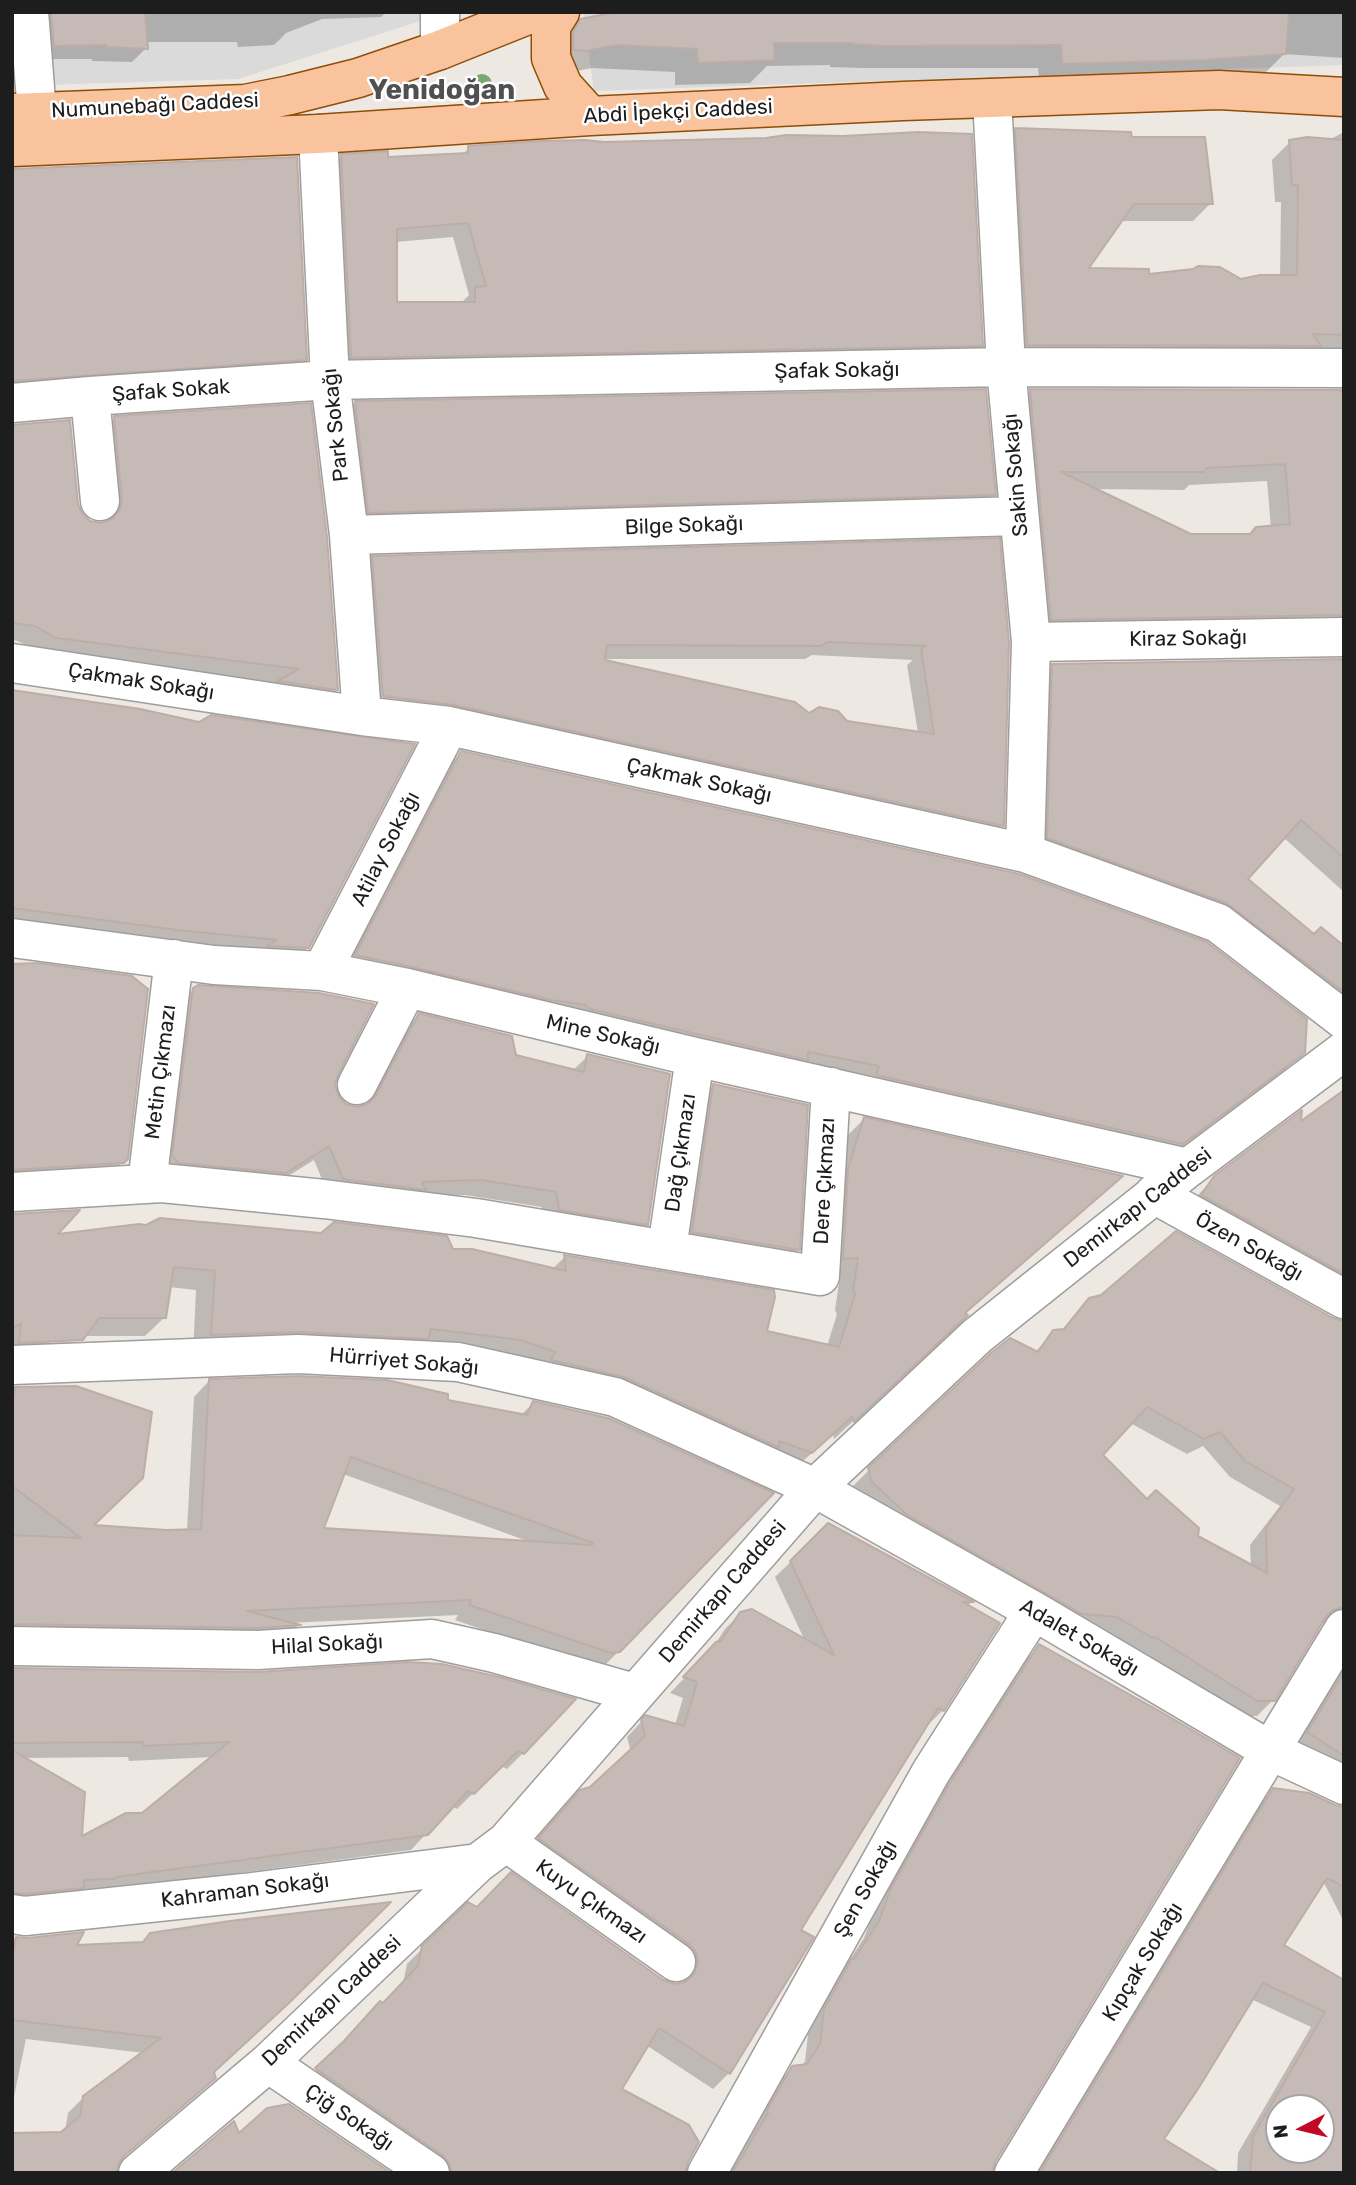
<!DOCTYPE html>
<html>
<head>
<meta charset="utf-8">
<style>
	body { margin:0 }
	#map { position:relative; width:1356px; height:2185px; overflow:hidden; background:#eee8e3; font-family:Rubik,sans-serif }
	canvas { display:block }
	.frame { position:absolute; inset:0; border:14px solid #1d1d1d; pointer-events:none }
	.north { position:absolute; left:1265px; top:2094px; width:70px; height:70px; box-sizing:border-box; background:#fff; border:2px solid #a5a5a5; border-radius:50%; rotate:263deg; font-size:19px; font-weight:700; line-height:28px; text-align:center; color:#1d1d1d }
	.north::after { content:''; display:block; margin:auto; width:24px; height:32px; background:#c10824; clip-path:polygon(50% 0,100% 100%,50% 72%,0 100%) }
</style>
</head>
<body>
<div id="map">
<canvas width="1356" height="2185"></canvas>
<div class="frame"></div>
<div class="north">N</div>
</div>
<script>
const ctx = document.querySelector('canvas').getContext('2d');
ctx.lineJoin = 'round';
function fill(path, color) { ctx.fillStyle = color; ctx.fill(path, 'evenodd'); }
const shape = rows => new Path2D(rows.map(r => 'M' + r).join(''));
function trace(path, color, width, dash) { ctx.strokeStyle = color; ctx.lineWidth = width; ctx.lineCap = dash ? 'butt' : 'round'; ctx.setLineDash(dash || []); ctx.stroke(path); }
function drawText(font, color, halo, rows, align = 'center') {
  ctx.font = font + ' Rubik,sans-serif'; ctx.lineWidth = 5; ctx.setLineDash([]); ctx.textBaseline = 'middle'; ctx.strokeStyle = halo; ctx.fillStyle = color; for (const [text, x, y, turn = 0] of rows) {
    ctx.save(); ctx.translate(x, y); ctx.rotate((+turn || 0) * Math.PI / 180); ctx.textAlign = isNaN(turn) ? turn : align; if (halo) ctx.strokeText(text, 0, 0); ctx.fillText(text, 0, 0); ctx.restore();
  }
}
fill(shape([
	[12,12,449,12,238,79,12,86],
	[583,12,1344,12,1344,65,594,91]
]), '#dbdada');
fill(shape([
	[35,12,386,12,381,17,322,19,286,33,274,45,238,47,237,42,146,42,146,48,132,62,92,61,92,59,40,59],
	[625,12,1344,12,1344,58,1284,54,1261,77,1040,87,1038,68,862,68,830,67,830,65,767,66,750,83,675,85,675,72,592,68,562,74,557,44,581,21],
	[1016,130,1130,138,1211,203,1193,221,1120,221,1086,270,1241,281,1280,277,1281,202,1275,202,1272,160,1290,142,1327,141,1344,132,1344,373,1009,362,998,148],
	[469,148,981,345,966,360,336,372,326,171,342,156,387,158,462,155],
	[453,237,469,295,461,303,396,304,395,242],
	[12,170,305,359,290,375,12,395],
	[1031,391,1344,392,1344,642,1033,637,1013,409],
	[1267,481,1271,528,1250,535,1191,536,1094,489,1184,490,1189,485],
	[355,403,994,494,980,508,355,525,342,417],
	[115,418,336,690,321,705,263,697,277,683,40,653,18,641,12,640,12,426,77,504,80,514,90,522,102,525,106,523,107,516,99,434],
	[998,540,1002,825,988,839,369,710,359,572,373,558],
	[812,655,913,660,907,665,918,733,846,723,603,662,603,659,805,659],
	[1344,661,1344,892,1283,837,1246,879,1314,936,1344,948,1344,1025,1208,920,1030,856,1035,683,1053,665],
	[12,692,308,947,292,963,12,933],
	[461,753,1303,1052,1286,1069,1165,1160,340,971,445,769],
	[12,966,126,1158,103,1182,12,1187],
	[194,989,336,1074,333,1085,338,1098,346,1106,357,1109,365,1107,404,1031,419,1015,515,1056,572,1071,588,1056,647,1224,632,1239,544,1225,542,1207,465,1195,416,1196,328,1194,314,1160,269,1188,163,1177,178,1005],
	[714,1085,798,1250,779,1268,674,1251,695,1104],
	[1344,1092,1344,1300,1186,1211,1199,1194,1215,1177,1299,1125],
	[864,1119,1120,1177,964,1315,947,1334,834,1439,833,1434,792,1471,604,1395,193,1354,196,1290,169,1287,165,1317,145,1336,84,1336,53,1340,49,1343,79,1342,62,1359,12,1348,12,1220,53,1236,451,1251,552,1269,565,1257,765,1332,827,1346,837,1314,835,1310,840,1276,825,1277,845,1138],
	[1090,1300,1344,1322,1344,1630,1327,1622,1319,1624,1273,1700,1257,1716,1241,1716,857,1498,853,1486,869,1470,1034,1353,1054,1332,1061,1331],
	[1130,1423,1187,1454,1203,1446,1230,1477,1280,1506,1250,1545,1251,1567,1196,1537,1147,1501,1101,1455],
	[209,1381,446,1401,521,1415,533,1403,607,1420,619,1651,603,1667,594,1668,455,1620,458,1615,289,1623,297,1626,284,1640,12,1639,12,1389,75,1387,91,1527,187,1531,194,1397],
	[343,1474,530,1542,322,1530],
	[828,1526,971,1603,967,1606,943,1710,927,1726,798,1931,811,1938,729,2073,713,2089,646,2045,620,2090,686,2162,684,2173,428,2173,301,2085,403,1983,407,1964,423,1948,663,1981,675,1986,681,1984,683,1980,681,1968,524,1854,565,1808,591,1789,631,1752,627,1737,646,1717,675,1725,683,1698,670,1693,712,1649,725,1629,741,1613,805,1641,775,1577],
	[1039,1646,994,2161,864,2173,727,2173,777,2083,793,2067,802,2066,805,2061,809,2026,837,1975,844,1968,864,1938,876,1905,935,1801,1023,1662],
	[407,1664,523,1753,507,1769,501,1766,457,1809,452,1806,411,1850,99,1892,12,1908,12,1670,258,1674],
	[128,1757,129,1761,213,1757,143,1815,80,1839,22,1758],
	[1344,1664,1344,1782,1292,1749],
	[1274,1790,1344,1808,1344,1922,1323,1881,1282,1945,1344,1989,1344,2173,1237,2173,1238,2153,1311,2027,1251,1999,1162,2139,1217,2173,1035,2173,1258,1806],
	[1279,2108,1321,2108,1321,2150,1279,2150],
	[12,1938,73,1947,212,2073,214,2078,198,2094,118,2162,62,2134,65,2131,68,2113,84,2097,144,2053,26,2039,12,2106]
]), '#0003');
const building = shape([
	[51,12,145,12,148,49,106,47,106,45,54,46,51,12],
	[616,12,1289,12,1286,54,1205,60,1062,64,1061,45,886,46,853,44,852,43,774,43,775,60,698,63,697,49,617,45,586,51,573,50,573,32,580,19,616,12],
	[1015,128,1131,132,1132,137,1205,137,1213,204,1134,204,1089,268,1149,269,1149,274,1193,269,1198,266,1220,267,1241,279,1260,275,1297,275,1298,185,1292,185,1289,140,1307,137,1344,140,1344,335,1313,334,1321,346,1027,345,1015,128],
	[919,132,972,134,983,346,351,358,341,154,388,151,388,157,468,153,468,146,540,141,586,140,604,142,766,138,786,135,843,136,919,132],
	[468,223,486,286,475,287,475,302,397,302,397,229,468,223],
	[297,157,307,360,12,381,12,169,297,157],
	[986,389,996,495,368,513,355,401,986,389],
	[1030,389,1344,390,1344,615,1051,620,1030,389],
	[1285,464,1290,524,1256,527,1250,534,1191,534,1061,472,1204,472,1207,468,1285,464],
	[311,403,327,537,338,690,277,681,299,669,56,638,35,626,12,623,12,425,70,420,78,504,82,513,90,521,101,523,113,518,120,509,122,500,114,416,311,403],
	[1000,538,1009,643,1004,826,454,705,383,696,372,556,1000,538],
	[828,642,926,646,921,649,934,734,847,721,838,711,819,707,809,713,795,702,605,660,607,645,821,646,828,642],
	[1344,659,1344,858,1301,820,1248,879,1314,934,1321,927,1344,946,1344,992,1226,903,1047,838,1052,664,1344,659],
	[12,690,140,709,199,722,211,715,415,744,309,948,267,946,277,940,177,930,12,908,12,690],
	[461,751,1019,874,1207,942,1307,1019,1305,1053,1183,1144,876,1075,879,1066,808,1052,808,1060,594,1010,586,1007,586,1005,551,1000,412,967,355,955,461,751],
	[38,963,132,976,148,989,128,1159,124,1163,12,1170,12,964,38,963],
	[198,985,319,993,374,1004,338,1075,335,1085,339,1097,346,1104,357,1107,368,1104,376,1095,419,1013,512,1036,516,1055,584,1072,587,1054,670,1074,648,1225,559,1210,556,1192,481,1180,422,1182,426,1190,343,1179,329,1146,286,1173,178,1163,172,1155,193,988,198,985],
	[713,1084,808,1105,800,1250,692,1232,713,1084],
	[1344,1090,1344,1274,1201,1195,1214,1176,1302,1110,1301,1121,1344,1090],
	[864,1117,1123,1176,965,1313,968,1315,854,1422,852,1417,812,1453,779,1441,780,1448,624,1377,551,1360,555,1352,520,1340,431,1329,429,1338,427,1339,299,1332,211,1335,215,1271,174,1267,166,1318,99,1318,83,1340,19,1343,21,1324,12,1328,12,1214,80,1210,58,1234,139,1224,146,1225,160,1218,321,1233,334,1222,447,1236,453,1249,472,1249,566,1271,564,1255,774,1290,775,1297,767,1331,839,1347,855,1294,853,1290,858,1258,843,1259,848,1168,864,1117],
	[1176,1231,1333,1318,1344,1321,1344,1607,1333,1610,1325,1618,1275,1701,1257,1701,1155,1637,1151,1637,1117,1617,1082,1614,906,1514,872,1482,868,1468,991,1353,1010,1338,1038,1352,1053,1330,1064,1329,1089,1298,1101,1295,1176,1231],
	[1147,1407,1204,1439,1220,1432,1245,1461,1294,1489,1266,1528,1267,1573,1198,1536,1199,1528,1156,1490,1147,1499,1103,1455,1147,1407],
	[298,1376,387,1380,448,1394,448,1400,527,1415,533,1401,608,1418,774,1493,620,1652,611,1653,469,1605,471,1600,247,1611,301,1625,257,1628,12,1624,12,1535,81,1538,12,1486,12,1410,15,1387,76,1386,152,1412,143,1478,94,1525,166,1530,201,1529,209,1379,298,1376],
	[351,1457,593,1543,592,1545,324,1528,351,1457],
	[828,1523,974,1602,963,1602,1000,1623,944,1711,938,1708,801,1930,814,1937,730,2074,659,2028,622,2089,689,2125,699,2142,688,2162,685,2173,452,2173,449,2163,442,2155,315,2068,344,2041,380,2001,383,2003,418,1966,422,1946,468,1902,477,1907,511,1872,663,1980,675,1984,685,1982,693,1975,698,1963,696,1952,689,1944,538,1838,580,1790,590,1787,645,1736,641,1720,645,1715,684,1726,697,1682,683,1677,716,1642,721,1641,740,1612,752,1609,834,1655,790,1561,828,1523],
	[1039,1644,1163,1713,1240,1758,995,2162,992,2173,732,2173,768,2113,767,2110,792,2066,807,2064,820,2044,824,2009,852,1958,854,1959,879,1921,891,1888,950,1783,1039,1644],
	[407,1662,442,1664,499,1677,576,1699,524,1754,518,1751,474,1794,468,1791,428,1835,116,1877,114,1879,84,1880,84,1888,26,1894,12,1893,12,1750,85,1792,82,1836,126,1813,142,1813,229,1742,144,1746,143,1742,12,1743,12,1668,258,1672,407,1662],
	[1344,1672,1344,1756,1307,1732,1344,1672],
	[1273,1788,1309,1793,1335,1805,1344,1807,1344,1887,1327,1878,1284,1945,1344,1980,1344,2173,1250,2173,1253,2136,1325,2012,1263,1983,1198,2089,1164,2139,1220,2173,1040,2173,1273,1788],
	[1279,2108,1321,2108,1321,2150,1279,2150,1279,2108],
	[391,1902,289,2003,214,2072,216,2078,124,2156,118,2165,117,2173,12,2173,12,2133,61,2132,80,2116,83,2096,161,2038,12,2020,12,1961,16,1937,27,1938,84,1932,77,1945,143,1942,150,1933,230,1921,391,1902],
	[289,2104,391,2173,172,2173,234,2121,239,2133,267,2108,289,2104]
]);
fill(building, '#c5bab6');
trace(building, '#beada6', 2);
const minor = shape([
	[29,12,37,113],
	[440,12,440,50],
	[992,98,1006,367,1031,642,1025,853],
	[318,134,330,380,349,535,362,716],
	[90,396,100,501],
	[12,403,90,396,330,380,1006,367,1344,368],
	[349,535,1019,516],
	[1031,642,1344,637],
	[12,663,362,716,449,726,1025,853,1218,923,1344,1020],
	[12,938,214,965,322,971,407,988,695,1057,1188,1168],
	[322,971,449,726],
	[357,1085,407,988],
	[147,1184,174,959],
	[12,1192,162,1183,324,1199,476,1218,820,1276,831,1087],
	[1154,1194,1344,1299],
	[667,1249,695,1057],
	[12,1365,298,1354,458,1362,615,1397,815,1488,1034,1611,1271,1751,1344,1785],
	[12,1646,258,1650,432,1639,494,1653,634,1693],
	[506,1842,676,1962],
	[12,1914,25,1916,244,1893,478,1863],
	[268,2063,430,2173],
	[138,2173,268,2063,478,1863,506,1842,815,1488,977,1336,1188,1168,1344,1051],
	[707,2173,931,1772,1034,1611],
	[1014,2173,1344,1629]
]);
const major = shape([
	[560,12,551,26,551,58,563,86,590,116],
	[12,113,245,104,290,95,358,78,440,50,535,12],
	[12,147,318,134,590,116,903,101,1219,90,1344,97]
]);
trace(minor, '#9e9e9e', 41);
trace(major, '#8f4d06', 41);
trace(minor, '#fff', 38);
trace(major, '#f8c39d', 38);
ctx.fillStyle = '#77a96e';
for (const [x, y] of [
	[482,84]
]) { ctx.beginPath(); ctx.arc(x, y, 10, 0, 2 * Math.PI); ctx.fill(); }
drawText('21px', '#1d1d1d', '#fff', [
	["Numunebağı Caddesi",155,106,-3],
	["Abdi İpekçi Caddesi",678,112,-3],
	["Şafak Sokağı",837,371,-1],
	["Şafak Sokak",171,391,-4],
	["Park Sokağı",336,425,-96],
	["Sakin Sokağı",1016,475,-95],
	["Bilge Sokağı",684,526,-2],
	["Kiraz Sokağı",1188,639,-1],
	["Çakmak Sokağı",141,682,9],
	["Çakmak Sokağı",699,781,12],
	["Atilay Sokağı",386,849,-63],
	["Mine Sokağı",603,1035,13],
	["Metin Çıkmazı",161,1072,-83],
	["Dağ Çıkmazı",681,1153,-82],
	["Dere Çıkmazı",825,1181,-87],
	["Demirkapı Caddesi",1138,1208,-38],
	["Özen Sokağı",1249,1247,29],
	["Hürriyet Sokağı",404,1362,5],
	["Demirkapı Caddesi",723,1592,-49],
	["Adalet Sokağı",1079,1638,30],
	["Hilal Sokağı",327,1645,-3],
	["Şen Sokağı",866,1889,-61],
	["Kahraman Sokağı",245,1891,-7],
	["Kuyu Çıkmazı",591,1902,35],
	["Kıpçak Sokağı",1143,1962,-59],
	["Demirkapı Caddesi",332,2001,-43],
	["Çiğ Sokağı",349,2118,34]
]);
drawText('bold 28px', '#505050', '#fff', [
	["Yenidoğan",442,91]
]);
</script>
</body>
</html>
